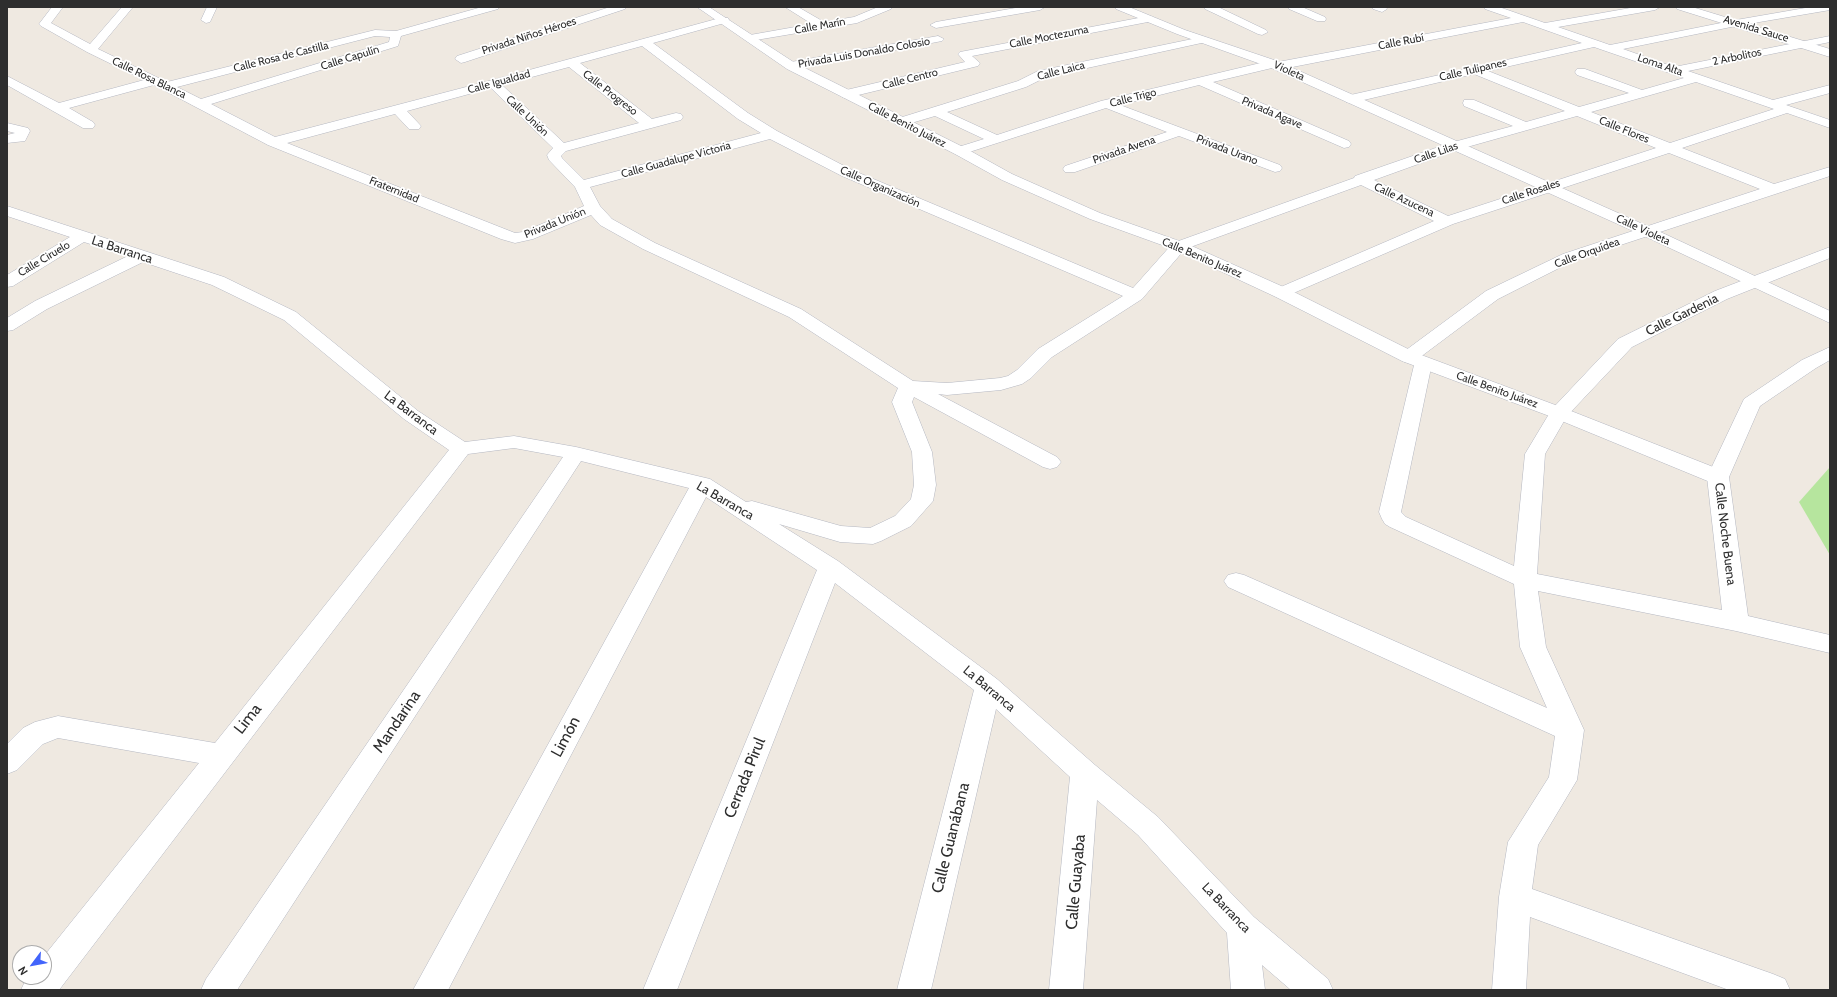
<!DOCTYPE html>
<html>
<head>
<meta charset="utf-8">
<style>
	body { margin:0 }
	#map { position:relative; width:1837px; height:997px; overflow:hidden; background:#efe9e1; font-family:Cabin,sans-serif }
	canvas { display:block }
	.frame { position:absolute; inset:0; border:8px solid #2e2e2e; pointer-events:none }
	.north { position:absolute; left:12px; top:945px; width:40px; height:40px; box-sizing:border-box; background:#fff; border:1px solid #ababab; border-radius:50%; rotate:238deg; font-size:11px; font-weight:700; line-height:16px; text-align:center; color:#2e2e2e }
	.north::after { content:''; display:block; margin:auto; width:14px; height:18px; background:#4264fb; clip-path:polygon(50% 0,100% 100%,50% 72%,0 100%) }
</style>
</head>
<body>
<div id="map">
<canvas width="1837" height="997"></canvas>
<div class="frame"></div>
<div class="north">N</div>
</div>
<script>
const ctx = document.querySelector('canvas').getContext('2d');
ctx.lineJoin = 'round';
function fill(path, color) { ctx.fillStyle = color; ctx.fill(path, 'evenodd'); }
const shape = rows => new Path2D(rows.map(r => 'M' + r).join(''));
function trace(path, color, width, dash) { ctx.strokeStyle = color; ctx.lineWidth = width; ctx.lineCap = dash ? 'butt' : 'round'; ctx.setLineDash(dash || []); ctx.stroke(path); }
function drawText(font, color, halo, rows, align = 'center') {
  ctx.font = font + ' Cabin,sans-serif'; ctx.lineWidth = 3.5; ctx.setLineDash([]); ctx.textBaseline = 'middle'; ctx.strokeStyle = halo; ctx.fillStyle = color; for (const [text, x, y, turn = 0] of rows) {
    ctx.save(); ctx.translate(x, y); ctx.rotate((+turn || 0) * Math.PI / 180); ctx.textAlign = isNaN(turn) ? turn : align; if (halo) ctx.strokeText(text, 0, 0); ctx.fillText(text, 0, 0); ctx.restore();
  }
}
fill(shape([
	[1830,467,1830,555,1799,502]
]), '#b6e59e');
const street = shape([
	[52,7,63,7,51,23,90,44,122,7,133,7,98,49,167,82,375,30,396,31,482,7,499,7,498,9,401,36,398,46,211,104,275,137,489,81,720,18,728,18,729,20,728,22,653,43,748,113,777,131,852,170,1133,288,1173,243,1354,178,1355,176,1450,143,1513,126,1464,106,1463,103,1464,100,1474,100,1526,122,1565,111,1474,74,1351,103,1346,102,1345,99,1346,96,1582,43,1523,22,1277,70,1272,68,1213,82,1349,141,1351,144,1349,147,1344,148,1199,85,1120,105,1280,165,1282,168,1280,171,1275,172,1179,136,1075,172,1065,172,1063,169,1065,166,1167,132,1106,108,960,155,955,154,953,151,955,148,984,139,935,116,901,126,896,125,894,122,896,119,1018,81,1038,71,1202,37,1206,38,1208,40,1206,42,1046,77,1026,87,947,112,997,135,1101,101,1273,60,1278,62,1511,18,1485,9,1484,7,1499,7,1545,23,1636,7,1660,7,1655,10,1558,27,1610,45,1736,20,1811,7,1830,7,1830,10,1736,26,1623,49,1674,67,1830,36,1830,42,1688,71,1773,100,1830,85,1830,93,1786,105,1830,120,1830,128,1787,113,1682,148,1774,184,1830,167,1830,176,1575,260,1498,299,1419,358,1430,359,1432,363,1401,512,1406,517,1514,566,1525,454,1552,409,1618,339,1715,291,1830,247,1830,258,1727,299,1632,347,1567,416,1545,454,1537,574,1722,610,1707,477,1744,399,1802,360,1830,347,1830,360,1816,368,1760,406,1729,477,1748,616,1830,635,1830,653,1736,631,1538,591,1546,647,1584,730,1577,780,1538,845,1532,889,1773,974,1785,979,1790,990,1729,990,1530,917,1526,990,1492,990,1499,897,1508,842,1549,777,1555,736,1228,587,1224,581,1228,575,1236,573,1244,575,1547,708,1520,647,1514,584,1390,527,1385,524,1382,519,1379,512,1415,361,1409,363,1402,361,1400,357,1402,353,1486,291,1563,254,1760,189,1669,153,1453,224,1282,298,1276,297,1273,293,1276,289,1434,221,1361,185,1185,249,1142,299,1052,357,1031,378,1022,384,1001,390,947,395,938,394,1057,457,1061,462,1057,467,1050,469,1043,467,914,397,912,402,932,452,936,485,933,501,911,526,881,541,873,544,840,542,779,524,838,561,997,679,1095,765,1158,817,1254,917,1328,979,1333,990,1291,990,1262,965,1265,990,1231,990,1227,933,1138,835,1097,800,1083,990,1049,990,1070,777,996,709,931,990,897,990,974,690,835,583,677,990,643,990,817,570,706,497,448,990,413,990,689,488,581,461,237,990,201,990,206,979,563,457,514,448,468,454,59,990,21,990,27,977,44,977,44,956,199,763,58,738,43,744,17,770,7,774,7,744,23,728,35,722,58,716,215,743,449,450,404,419,284,320,212,285,143,262,47,309,13,330,7,331,7,318,35,301,128,256,84,242,13,286,7,287,7,275,70,237,7,216,7,206,224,277,296,312,418,411,465,442,514,436,576,447,710,479,746,502,752,501,841,526,870,528,895,516,911,499,914,485,912,452,892,402,898,388,789,317,643,249,600,225,591,215,533,239,515,243,501,239,268,145,154,85,69,108,93,122,95,125,93,128,83,128,7,85,7,76,59,103,144,80,87,52,41,26,39,24,52,7],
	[375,36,390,37,389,42,201,99,177,87,375,36],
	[642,46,738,119,761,133,584,180,562,158,561,156,566,151,681,120,683,117,681,114,676,113,652,119,580,63,642,46],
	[1594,47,1684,78,1642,90,1585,69,1577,69,1575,72,1577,75,1629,93,1579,107,1488,71,1594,47],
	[569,67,639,123,564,143,502,85,569,67],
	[1696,82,1774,109,1670,143,1591,112,1696,82],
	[491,88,553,148,547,155,549,160,575,187,584,206,523,232,515,233,287,143,395,114,409,129,419,129,421,126,407,111,491,88],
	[1577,116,1656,148,1448,216,1374,180,1460,149,1577,116],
	[770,139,842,176,1123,296,1038,349,1017,370,1008,376,1000,378,947,383,913,381,801,309,655,243,612,219,600,206,590,187,770,139],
	[207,7,217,7,210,22,206,23,201,20,207,7],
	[610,7,626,7,625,9,465,62,461,63,455,59,457,56,610,7],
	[785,7,798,7,824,22,854,17,878,7,892,7,891,9,857,23,750,41,746,40,744,38,750,35,812,24,785,7],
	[1021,7,1045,7,1040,10,936,28,930,25,936,22,1021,7],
	[1204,7,1218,7,1266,30,1268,32,1262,35,1258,34,1205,9,1204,7],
	[1288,7,1302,7,1325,17,1326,19,1325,21,1317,21,1289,9,1288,7],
	[1372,7,1386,7,1387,9,1382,12,1373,9,1372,7],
	[1149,16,1153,17,1154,19,1153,21,972,56,980,63,978,66,846,98,842,97,840,94,842,91,965,62,958,54,960,52,1149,16],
	[938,36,944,39,942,41,791,70,785,66,791,62,938,36],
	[7,123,28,128,30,131,25,141,7,143,7,135,15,133,7,131,7,123]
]);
const secondary = shape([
	[697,7,709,7,795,63,965,148,1012,174,1100,213,1185,243,1288,289,1416,353,1566,409,1726,472,1729,477,1726,482,1718,484,1710,482,1552,417,1402,361,1276,297,1173,249,1090,219,1002,180,955,154,787,69,697,7],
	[1115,7,1129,7,1185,30,1277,61,1654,229,1830,311,1830,323,1642,235,1269,67,1177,34,1116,9,1115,7],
	[1676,7,1692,7,1830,49,1830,57,1677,9,1676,7]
]);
trace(street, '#b4b7c1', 1);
trace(secondary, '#b4b7c1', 1);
fill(street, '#fff');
fill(secondary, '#fff');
drawText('11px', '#2e2e2e', '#fff', [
	["Calle Marín",820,26,-10],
	["Avenida Sauce",1756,29,17],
	["Privada Niños Héroes",529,36,-18],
	["Calle Moctezuma",1049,37,-11],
	["Calle Rubí",1401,42,-11],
	["Privada Luis Donaldo Colosio",864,53,-10],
	["Calle Rosa de Castilla",281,57,-14],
	["2 Arbolitos",1737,57,-12],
	["Calle Capulín",350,58,-17],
	["Loma Alta",1660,65,19],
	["Calle Tulipanes",1473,70,-13],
	["Calle Laica",1061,71,-14],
	["Violeta",1289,71,24],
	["Calle Rosa Blanca",149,78,26],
	["Calle Centro",910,79,-14],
	["Calle Igualdad",499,82,-15],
	["Calle Progreso",610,93,38],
	["Calle Trigo",1133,98,-14],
	["Privada Agave",1272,113,23],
	["Calle Unión",527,116,43],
	["Calle Benito Juárez",907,125,27],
	["Calle Flores",1624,130,22],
	["Privada Avena",1124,150,-19],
	["Privada Urano",1227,150,21],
	["Calle Lilas",1436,153,-19],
	["Calle Guadalupe Victoria",676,160,-15],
	["Calle Organización",880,187,24],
	["Fraternidad",394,190,22],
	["Calle Rosales",1531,192,-18],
	["Calle Azucena",1404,200,25],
	["Privada Unión",555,223,-22],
	["Calle Violeta",1643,230,25],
	["Calle Orquídea",1587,253,-20],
	["Calle Benito Juárez",1202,258,23],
	["Calle Ciruelo",44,259,-31],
	["Calle Benito Juárez",1497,390,20]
]);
drawText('13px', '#2e2e2e', '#fff', [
	["La Barranca",122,250,18],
	["Calle Gardenia",1682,315,-26],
	["La Barranca",411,413,37],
	["La Barranca",725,501,30],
	["Calle Noche Buena",1725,534,83],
	["La Barranca",989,689,40],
	["La Barranca",1226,908,46]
]);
drawText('16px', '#2e2e2e', '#fff', [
	["Lima",248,719,-52],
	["Mandarina",397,722,-56],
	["Limón",566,737,-62],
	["Cerrada Pirul",745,778,-68],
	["Calle Guanábana",951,838,-76],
	["Calle Guayaba",1076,882,-85]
]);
</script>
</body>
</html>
